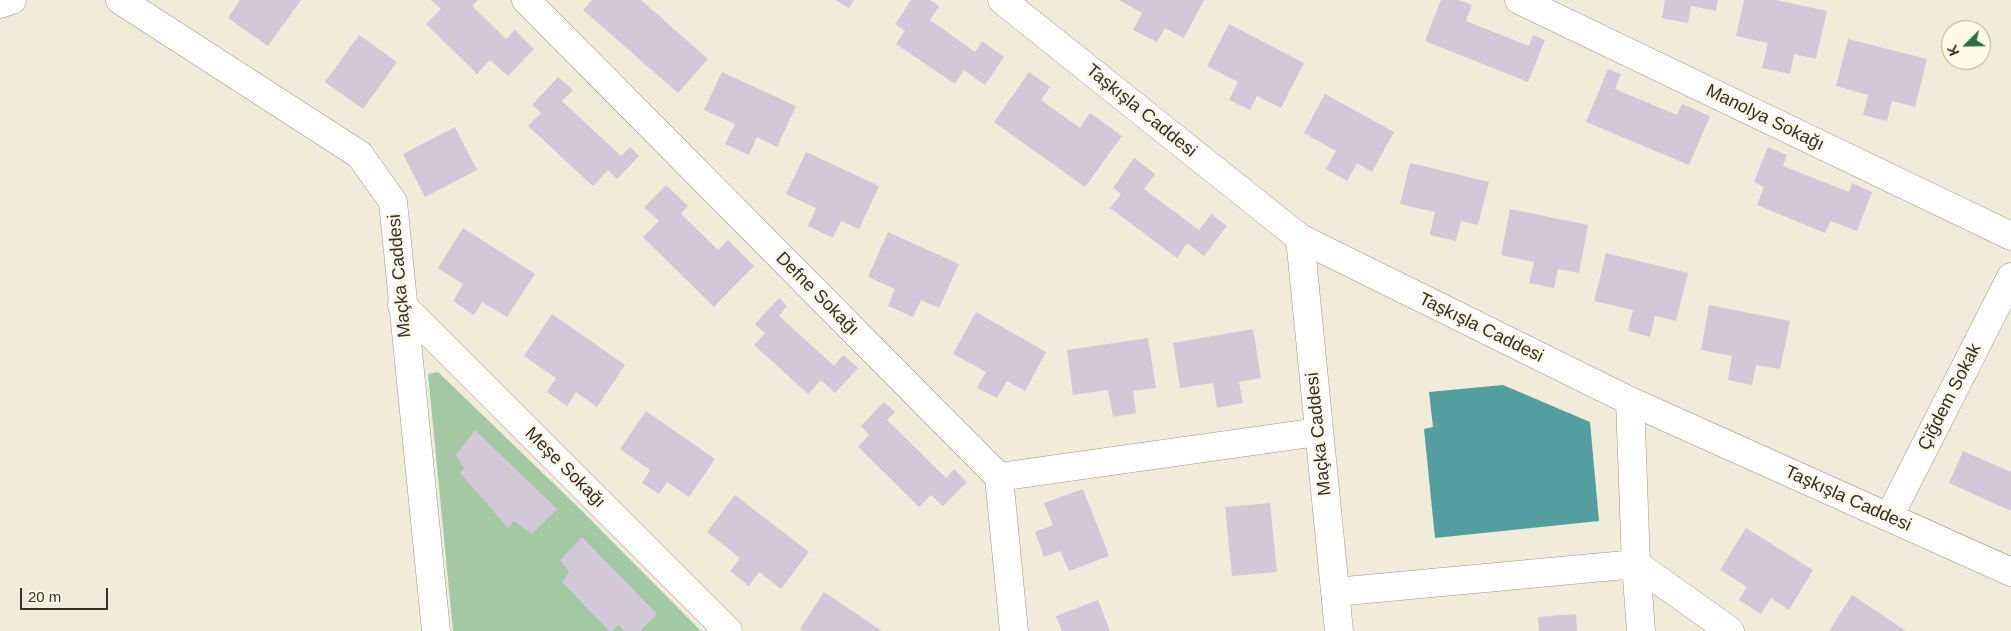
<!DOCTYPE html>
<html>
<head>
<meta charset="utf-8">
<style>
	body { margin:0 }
	#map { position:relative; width:2011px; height:631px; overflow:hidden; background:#f1ecda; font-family:Helvetica,sans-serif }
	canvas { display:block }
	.north { position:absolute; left:1941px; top:20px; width:50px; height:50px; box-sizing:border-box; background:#fef9e7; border:1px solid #aca99b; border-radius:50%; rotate:247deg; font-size:14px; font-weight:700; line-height:20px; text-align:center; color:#323029 }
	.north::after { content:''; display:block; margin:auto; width:18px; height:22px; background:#2a713d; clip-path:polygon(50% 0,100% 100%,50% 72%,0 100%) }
	.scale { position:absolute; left:20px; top:588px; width:88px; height:22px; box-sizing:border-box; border:2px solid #323029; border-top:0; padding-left:6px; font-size:15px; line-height:18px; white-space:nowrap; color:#323029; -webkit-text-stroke:4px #fef9e7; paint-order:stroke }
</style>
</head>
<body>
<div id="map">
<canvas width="2011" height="631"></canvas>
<div class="north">K</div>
<div class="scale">20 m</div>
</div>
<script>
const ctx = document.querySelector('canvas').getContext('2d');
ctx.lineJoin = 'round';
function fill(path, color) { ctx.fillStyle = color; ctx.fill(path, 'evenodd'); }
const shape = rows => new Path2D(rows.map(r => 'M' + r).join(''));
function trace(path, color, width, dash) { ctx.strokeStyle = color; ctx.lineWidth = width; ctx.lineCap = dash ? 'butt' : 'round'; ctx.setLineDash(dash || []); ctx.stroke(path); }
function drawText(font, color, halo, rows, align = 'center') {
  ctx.font = font + ' Helvetica,sans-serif'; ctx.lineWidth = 5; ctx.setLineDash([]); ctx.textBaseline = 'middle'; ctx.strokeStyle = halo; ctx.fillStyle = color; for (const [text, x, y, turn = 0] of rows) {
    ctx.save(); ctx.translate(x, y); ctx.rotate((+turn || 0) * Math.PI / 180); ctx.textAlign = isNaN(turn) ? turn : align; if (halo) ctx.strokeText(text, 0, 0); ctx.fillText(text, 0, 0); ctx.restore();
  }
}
fill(shape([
	[438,372,579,508,701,631,453,631,428,374]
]), '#a4c8a4');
fill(shape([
	[1503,385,1590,422,1599,521,1435,538,1424,429,1433,427,1429,392]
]), '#539fa0');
fill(shape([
	[240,0,301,0,268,46,228,18],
	[431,0,478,0,472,6,506,39,515,30,534,49,508,76,490,60,477,74,426,24,441,9],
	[592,0,641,0,708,59,678,93,583,10],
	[836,0,854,0,849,8],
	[911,0,930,0,939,6,930,20,975,52,982,41,1004,57,985,85,964,70,955,84,896,44,905,31,895,24],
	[1119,0,1204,0,1184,38,1165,28,1157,42,1133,30,1142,13],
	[1441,0,1459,0,1472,5,1466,21,1529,46,1533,35,1545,40,1528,82,1425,41],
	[1665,0,1718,0,1716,11,1691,6,1688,23,1662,18],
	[1744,0,1776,0,1827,11,1816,59,1794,54,1790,74,1762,68,1768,43,1736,36],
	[1229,24,1304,63,1281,108,1257,96,1250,110,1229,100,1238,82,1207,66],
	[359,35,397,62,363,109,325,82],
	[1848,39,1927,59,1915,107,1892,101,1887,121,1863,115,1868,95,1836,86],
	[1608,69,1621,74,1615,89,1677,115,1682,104,1710,116,1689,165,1586,122],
	[722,72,796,106,777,147,757,137,749,155,725,144,735,124,704,110],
	[1029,72,1050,87,1041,100,1080,128,1090,113,1122,136,1085,187,994,122],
	[558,77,573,90,562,101,621,156,630,147,639,156,617,179,608,170,593,186,528,126,541,113,532,105],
	[1325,94,1394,132,1372,172,1357,163,1347,181,1326,169,1336,151,1304,133],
	[455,127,477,170,425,197,403,154],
	[1768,147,1787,155,1783,166,1849,192,1852,183,1872,192,1857,231,1831,221,1825,233,1757,205,1764,187,1754,182],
	[806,152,879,186,859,229,841,221,833,238,808,226,816,208,786,194],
	[1134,158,1155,174,1144,189,1199,230,1211,214,1227,226,1204,256,1187,243,1177,258,1110,208,1121,194,1113,188],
	[1410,163,1489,182,1478,225,1461,221,1456,241,1430,235,1435,212,1400,204],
	[666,185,688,206,681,214,718,250,728,240,754,266,714,307,643,237,659,221,644,207],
	[1510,209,1588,225,1579,273,1558,269,1554,288,1529,283,1534,262,1501,255],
	[463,228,535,274,507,317,482,302,474,315,453,301,463,284,438,268],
	[888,232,959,264,939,308,921,300,913,317,888,306,895,289,868,277],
	[1606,253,1688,273,1676,321,1655,316,1650,337,1628,331,1633,310,1594,301],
	[779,298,787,306,779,316,834,366,843,355,858,368,835,393,821,380,808,394,754,345,765,333,755,324],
	[1709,305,1790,321,1780,369,1756,365,1752,385,1728,380,1732,356,1701,350],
	[976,312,1046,352,1025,391,1007,381,997,398,977,388,986,372,953,354],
	[552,314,625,365,597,407,576,392,567,406,547,392,556,378,524,356],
	[1253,329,1261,378,1239,382,1243,403,1217,408,1213,383,1180,388,1173,343],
	[1148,338,1156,388,1133,391,1136,413,1113,417,1108,390,1073,395,1067,350],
	[884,402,895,412,887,420,946,478,954,469,967,482,943,506,931,495,919,507,858,447,869,435,861,426],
	[646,411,715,459,689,497,667,482,659,494,642,483,650,470,620,449],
	[475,430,557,509,532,534,514,521,508,528,460,473,464,468,456,455],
	[1963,451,2011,472,2011,511,1949,483],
	[1083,489,1109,556,1069,571,1060,551,1044,557,1035,532,1053,525,1044,503],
	[735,495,809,552,781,589,759,572,749,586,730,571,740,558,707,532],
	[1270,503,1277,572,1232,576,1225,507],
	[1746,528,1813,570,1789,610,1771,598,1761,614,1739,600,1747,587,1720,570],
	[582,537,657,614,640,631,625,631,618,625,612,631,609,631,562,582,569,572,560,560],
	[824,592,882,631,804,631,800,629],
	[1852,595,1906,631,1829,631],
	[1098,600,1110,631,1062,631,1056,616],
	[1576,614,1577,631,1539,631,1538,617]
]), '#d1c8d8');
const street = shape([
	[120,0,360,155,393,202,436,631],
	[526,0,999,477,1014,631],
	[1002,0,1300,238,1630,401,2011,572],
	[1519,0,2011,236],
	[0,4,12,0],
	[1300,238,1339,631],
	[402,305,728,631],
	[1630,401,1636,564,1641,631],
	[999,477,1318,432],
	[1889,517,2011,277],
	[1335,592,1636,564,1730,631]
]);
trace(street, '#9a9685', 29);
trace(street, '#fff', 28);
drawText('18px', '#323029', '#fef9e7', [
	["Taşkışla Caddesi",1141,111,39],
	["Manolya Sokağı",1765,118,26],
	["Maçka Caddesi",400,276,-95],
	["Defne Sokağı",817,294,45],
	["Taşkışla Caddesi",1481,328,26],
	["Çiğdem Sokak",1950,397,-63],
	["Maçka Caddesi",1319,434,-96],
	["Meşe Sokağı",565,468,45],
	["Taşkışla Caddesi",1848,499,24]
]);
</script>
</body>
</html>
